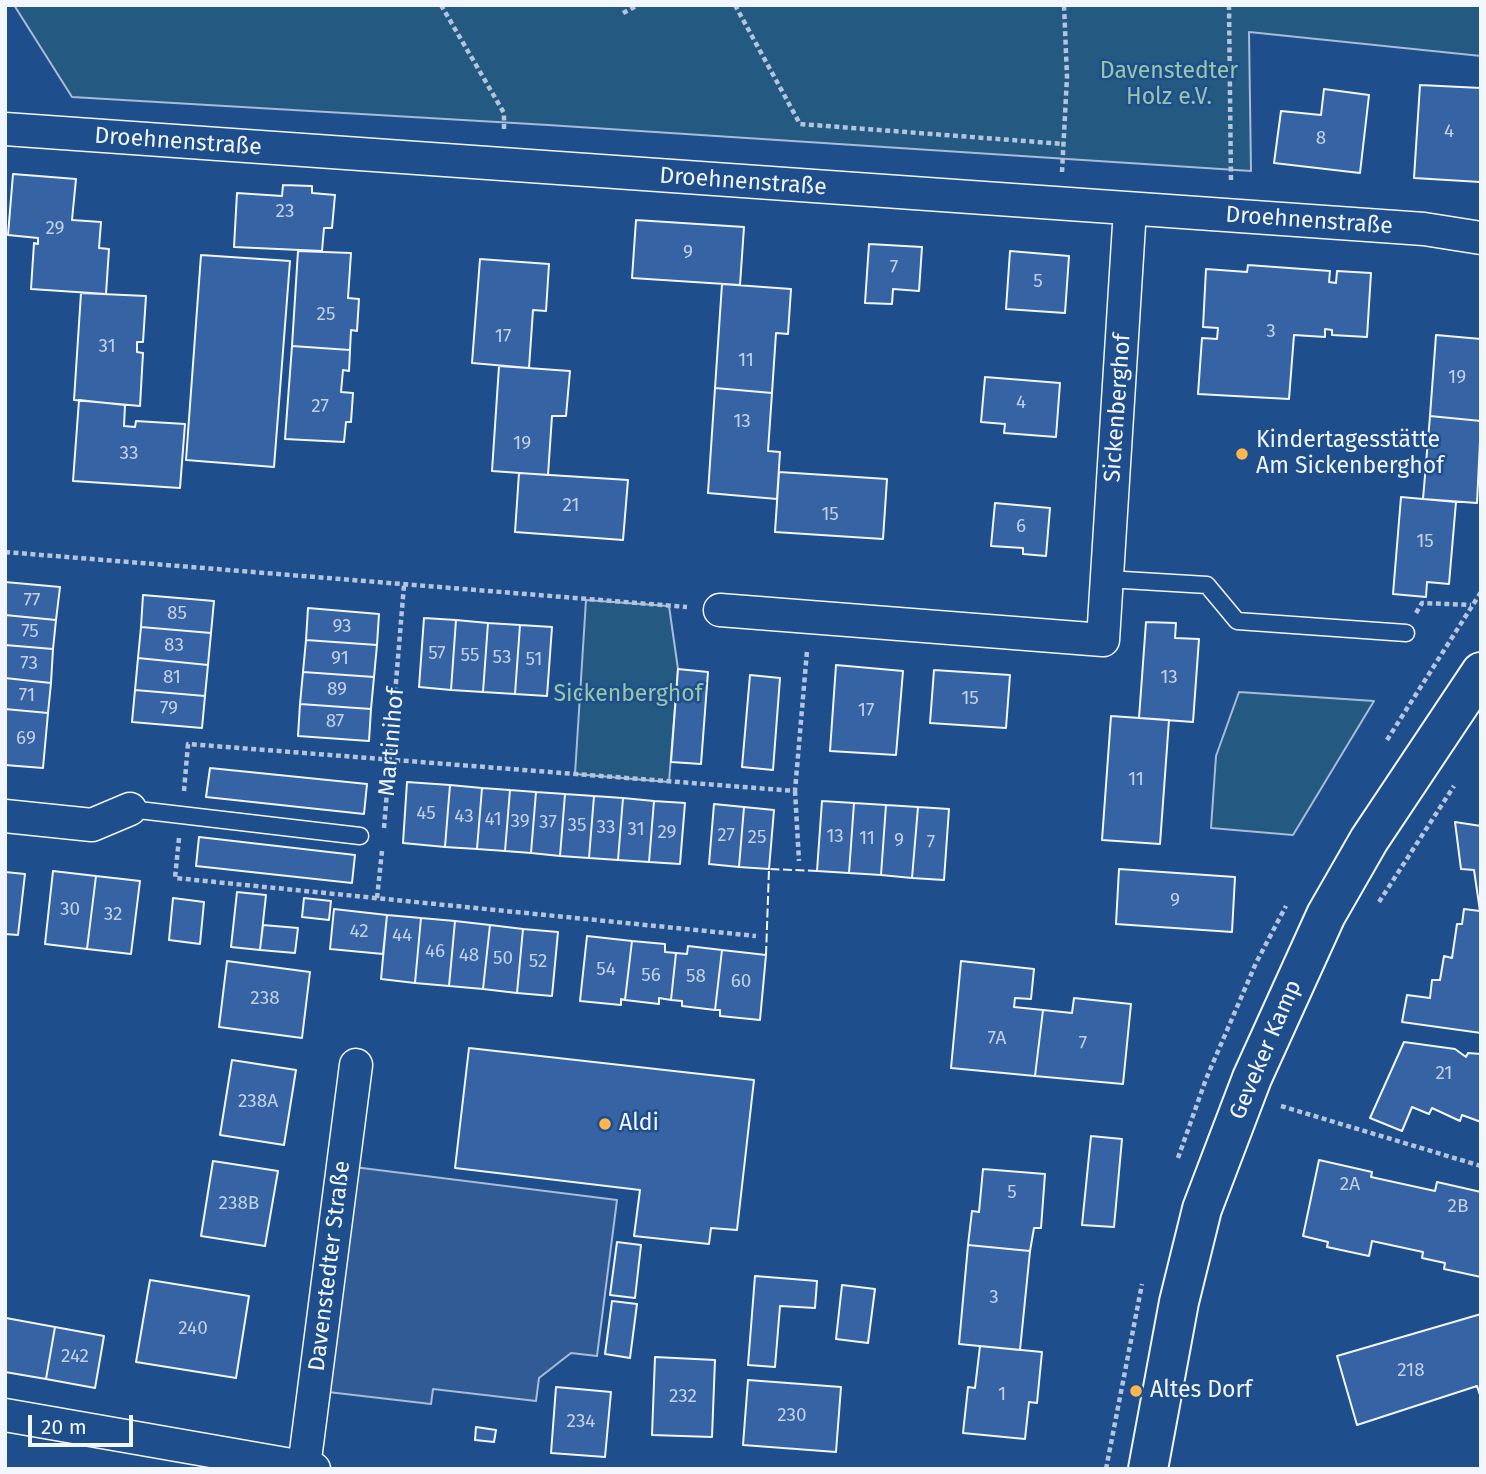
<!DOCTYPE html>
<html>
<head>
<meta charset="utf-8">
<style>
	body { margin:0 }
	#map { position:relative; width:1486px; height:1474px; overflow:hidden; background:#1f4e8c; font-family:"Fira Sans",sans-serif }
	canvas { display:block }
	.frame { position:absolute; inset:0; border:7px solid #f2f6ff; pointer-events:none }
	.scale { position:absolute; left:28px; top:1415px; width:105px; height:32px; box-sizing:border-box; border:4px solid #f2f6ff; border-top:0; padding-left:9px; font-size:21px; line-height:24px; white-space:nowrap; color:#f2f6ff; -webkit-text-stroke:5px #1f4e8c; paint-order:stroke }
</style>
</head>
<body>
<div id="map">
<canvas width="1486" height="1474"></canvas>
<div class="frame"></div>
<div class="scale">20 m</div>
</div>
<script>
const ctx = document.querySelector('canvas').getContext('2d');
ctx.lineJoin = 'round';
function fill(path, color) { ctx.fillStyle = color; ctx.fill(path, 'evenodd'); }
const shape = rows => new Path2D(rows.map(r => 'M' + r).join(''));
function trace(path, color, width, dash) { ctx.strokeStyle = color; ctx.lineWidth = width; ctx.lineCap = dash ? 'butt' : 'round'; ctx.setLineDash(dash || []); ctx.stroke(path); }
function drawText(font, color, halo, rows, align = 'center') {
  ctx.font = font + ' "Fira Sans",sans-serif'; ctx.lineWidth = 5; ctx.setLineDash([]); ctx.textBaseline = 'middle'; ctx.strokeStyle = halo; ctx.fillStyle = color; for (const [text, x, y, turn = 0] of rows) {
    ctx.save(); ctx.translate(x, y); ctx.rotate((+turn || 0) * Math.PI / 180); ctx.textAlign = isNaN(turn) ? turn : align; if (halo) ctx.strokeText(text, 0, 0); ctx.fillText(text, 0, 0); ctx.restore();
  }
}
const green = shape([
	[14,5,1481,5,1481,56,1249,32,1251,171,548,125,72,97,14,5],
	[586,600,669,606,678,669,669,782,575,774,586,600],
	[1239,692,1374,701,1293,835,1211,828,1216,756,1239,692]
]);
fill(green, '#245a82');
trace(green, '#a8bbd7', 2);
const parking = shape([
	[354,1167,617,1200,597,1356,571,1353,539,1378,536,1401,433,1389,431,1404,328,1392,354,1167]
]);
fill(parking, '#305b95');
trace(parking, '#a8bbd7', 2);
const building = shape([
	[1420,85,1481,88,1480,182,1414,178,1420,85],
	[1324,89,1369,95,1360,173,1274,163,1281,111,1321,115,1324,89],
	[13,174,76,179,72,220,101,222,99,248,109,249,106,294,31,289,34,243,38,244,38,238,8,235,13,174],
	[283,185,312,186,312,193,335,195,332,228,324,228,322,251,234,247,237,193,282,196,283,185],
	[636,220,744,227,740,285,632,278,636,220],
	[869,244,922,247,919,291,893,289,892,304,865,303,869,244],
	[298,251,351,253,348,298,359,299,357,331,351,330,350,350,292,346,298,251],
	[1010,251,1069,256,1065,313,1006,309,1010,251],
	[201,255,290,261,274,467,186,460,201,255],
	[480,259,549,264,546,311,533,310,529,368,472,363,480,259],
	[1248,265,1330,271,1329,282,1336,283,1337,271,1371,273,1367,337,1332,335,1332,330,1325,329,1325,337,1294,335,1289,399,1198,394,1202,338,1217,339,1218,328,1203,327,1206,269,1247,272,1248,265],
	[722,284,791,289,788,334,776,333,772,393,715,388,722,284],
	[81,293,146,296,143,342,137,342,137,352,143,353,140,406,74,400,81,293],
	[1436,335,1481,339,1481,421,1430,416,1436,335],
	[292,346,350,350,349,371,343,370,341,392,353,393,351,422,346,422,344,442,285,439,292,346],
	[499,366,570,371,566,416,552,416,548,475,492,471,499,366],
	[985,377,1060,383,1056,437,1004,433,1005,424,981,422,985,377],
	[715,388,772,393,768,451,780,452,777,499,708,493,715,388],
	[79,400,125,405,124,426,135,427,136,421,185,424,180,488,73,481,79,400],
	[1430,416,1481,421,1477,503,1423,499,1430,416],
	[779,472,887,479,883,539,775,532,779,472],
	[519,473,628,480,623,540,515,532,519,473],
	[1401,497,1456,502,1449,584,1427,582,1426,597,1393,594,1401,497],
	[995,503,1050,508,1046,556,1023,554,1023,548,991,546,995,503],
	[5,582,60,587,56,620,5,615,5,582],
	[143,595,214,601,211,633,141,627,143,595],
	[308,608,379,614,377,645,306,640,308,608],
	[5,615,56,620,53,649,5,645,5,615],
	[424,618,456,620,451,690,419,687,424,618],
	[456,620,488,623,483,692,451,690,456,620],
	[1146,622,1176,623,1175,638,1199,639,1193,722,1139,718,1146,622],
	[488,623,520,625,515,694,483,692,488,623],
	[520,625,552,627,547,696,515,694,520,625],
	[141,627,211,633,208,665,138,658,141,627],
	[306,640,377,645,374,677,303,672,306,640],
	[5,645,53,649,51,683,5,678,5,645],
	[138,658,208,665,205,696,135,690,138,658],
	[836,665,903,671,896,755,830,751,836,665],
	[678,669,708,672,701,764,671,762,678,669],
	[934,670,1010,675,1006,728,930,723,934,670],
	[303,672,374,677,371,709,300,704,303,672],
	[750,675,780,678,773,770,742,767,750,675],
	[5,678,51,683,48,713,5,709,5,678],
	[135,690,205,696,202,728,132,722,135,690],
	[300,704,371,709,369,741,298,736,300,704],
	[5,709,48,713,43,768,5,765,5,709],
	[1111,716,1169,720,1160,844,1102,840,1111,716],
	[210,768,367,784,364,814,206,797,210,768],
	[407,782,450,785,445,847,403,843,407,782],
	[450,785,482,788,477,849,445,847,450,785],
	[482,788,510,790,505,851,477,849,482,788],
	[510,790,536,792,531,853,505,851,510,790],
	[536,792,565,794,560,856,531,853,536,792],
	[565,794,594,796,589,858,560,856,565,794],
	[594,796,623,798,618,860,589,858,594,796],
	[623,798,654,801,649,862,618,860,623,798],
	[654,801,685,803,680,864,649,862,654,801],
	[822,801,854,803,849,873,817,871,822,801],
	[854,803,886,805,881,875,849,873,854,803],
	[714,804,744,807,739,867,709,864,714,804],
	[886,805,918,807,912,878,881,875,886,805],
	[744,807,774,810,769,869,739,867,744,807],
	[918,807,949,809,944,880,912,878,918,807],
	[1455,822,1481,826,1481,1033,1402,1022,1407,995,1430,998,1432,980,1440,980,1444,956,1452,958,1457,924,1462,924,1464,909,1480,911,1474,870,1461,869,1455,822],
	[199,837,355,855,352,883,196,866,199,837],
	[1119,869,1235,877,1232,932,1116,924,1119,869],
	[53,871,96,876,87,949,45,944,53,871],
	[5,872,25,874,18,935,5,934,5,872],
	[96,876,140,881,131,954,87,949,96,876],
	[237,892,266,895,260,950,231,947,237,892],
	[173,898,204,902,200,944,169,940,173,898],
	[304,898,331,901,329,920,302,917,304,898],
	[334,909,387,915,383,954,330,949,334,909],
	[387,915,421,918,415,983,381,979,387,915],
	[421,918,455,921,449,986,415,983,421,918],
	[455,921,490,925,483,989,449,986,455,921],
	[263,925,298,928,295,953,260,950,263,925],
	[490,925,523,929,517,993,483,989,490,925],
	[523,929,558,932,552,996,517,993,523,929],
	[587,936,632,941,625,1000,621,999,621,1005,580,1001,587,936],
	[632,941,665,944,665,952,676,953,671,1000,659,998,659,1004,625,1000,632,941],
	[688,946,722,950,715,1010,682,1006,682,1001,671,1000,676,953,687,954,688,946],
	[722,950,766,955,760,1020,720,1016,720,1010,715,1010,722,950],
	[227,961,310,972,302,1038,219,1027,227,961],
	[961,961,1034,969,1031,999,1015,998,1014,1007,1043,1010,1035,1076,951,1068,961,961],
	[1074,998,1131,1004,1123,1084,1035,1076,1043,1010,1072,1013,1074,998],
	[1404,1042,1455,1049,1466,1057,1468,1053,1481,1054,1481,1122,1462,1115,1460,1121,1432,1108,1429,1114,1412,1107,1402,1131,1370,1118,1404,1042],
	[469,1048,754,1080,737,1230,711,1228,709,1244,634,1236,640,1190,455,1168,469,1048],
	[232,1060,296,1070,284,1145,220,1135,232,1060],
	[1091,1136,1122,1139,1114,1227,1082,1225,1091,1136],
	[1319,1160,1372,1172,1371,1177,1435,1191,1437,1182,1481,1192,1481,1277,1444,1269,1445,1263,1422,1258,1423,1252,1372,1241,1369,1256,1327,1247,1328,1242,1303,1236,1319,1160],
	[213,1161,278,1171,265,1246,201,1236,213,1161],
	[983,1169,1045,1174,1041,1228,1034,1228,1030,1251,968,1245,972,1211,979,1212,983,1169],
	[617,1242,641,1245,635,1298,610,1295,617,1242],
	[968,1245,1030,1251,1020,1350,959,1344,968,1245],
	[755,1276,817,1281,815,1308,780,1306,775,1367,748,1365,755,1276],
	[150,1280,249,1296,236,1378,136,1362,150,1280],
	[842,1285,875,1289,868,1343,836,1339,842,1285],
	[612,1301,637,1304,630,1358,605,1354,612,1301],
	[1481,1314,1481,1398,1477,1386,1357,1425,1337,1356,1481,1314],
	[6,1318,55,1327,46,1379,5,1372,6,1318],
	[55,1327,104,1336,95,1388,46,1379,55,1327],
	[980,1346,1042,1352,1037,1403,1029,1402,1025,1439,963,1433,968,1387,975,1388,980,1346],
	[655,1357,715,1360,712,1437,652,1435,655,1357],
	[748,1380,841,1387,836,1452,743,1445,748,1380],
	[556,1387,611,1392,605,1457,551,1453,556,1387],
	[476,1427,496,1430,494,1442,475,1440,476,1427]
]);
fill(building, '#3563a3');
trace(building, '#f2f6ff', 2);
const lane = shape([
	[1107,579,1207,585,1237,621,1406,633],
	[130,809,360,836]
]);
const street = shape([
	[5,129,1424,229,1481,238],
	[720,610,1103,640,1130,209],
	[5,816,92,825,130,809],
	[5,1415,314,1469],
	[304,1467,356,1065]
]);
const secondary = shape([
	[1148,1469,1179,1302,1202,1209,1252,1078,1326,915,1369,840,1481,672]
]);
trace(lane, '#f2f6ff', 19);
trace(street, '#f2f6ff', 35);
trace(secondary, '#f2f6ff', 42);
trace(shape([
	[441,5,504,113,504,131],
	[735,5,800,124,1064,144],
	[1229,5,1231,183],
	[623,13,638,5],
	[1062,172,1067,77,1064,5],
	[5,552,687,607],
	[1416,613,1422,603,1471,605],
	[1387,740,1481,592],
	[184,791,188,744,795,791,807,651],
	[795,791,799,861],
	[384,828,404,585],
	[179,838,175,878,756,936],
	[377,898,382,851],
	[1379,902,1454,786],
	[1281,1106,1481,1166],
	[1178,1158,1206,1079,1256,963,1286,906],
	[1106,1469,1142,1284]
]), '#b3c4dc', 4.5, [5, 3.5]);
trace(lane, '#1f4e8c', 16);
trace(street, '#1f4e8c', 32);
trace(secondary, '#1f4e8c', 38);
trace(shape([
	[766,955,769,869,817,871]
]), '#f2f6ff', 2, [9, 3.5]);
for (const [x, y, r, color] of [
	[1242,454,7,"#ffb74d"],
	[605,1124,7,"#ffb74d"],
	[1136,1391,7,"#ffb74d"]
]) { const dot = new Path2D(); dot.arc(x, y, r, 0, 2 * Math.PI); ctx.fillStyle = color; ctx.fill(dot); trace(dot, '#1f4e8c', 2.5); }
drawText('19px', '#c3d1e8', null, [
	["4",1449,132],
	["8",1321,139],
	["23",285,212],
	["29",55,229],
	["9",688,253],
	["7",894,268],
	["5",1038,282],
	["25",326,315],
	["3",1271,332],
	["17",503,337],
	["31",107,347],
	["11",746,361],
	["19",1457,378],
	["4",1021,403],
	["27",320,407],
	["13",742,422],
	["19",522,444],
	["33",129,454],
	["21",571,506],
	["15",830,515],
	["6",1021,527],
	["15",1425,542],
	["77",32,601],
	["85",177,614],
	["93",342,627],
	["75",30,632],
	["83",174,646],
	["57",437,654],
	["55",470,656],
	["53",502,658],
	["91",340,659],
	["51",534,660],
	["73",29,664],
	["81",172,678],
	["13",1169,678],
	["89",337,690],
	["71",27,696],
	["15",970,699],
	["79",169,709],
	["17",866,711],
	["87",335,722],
	["69",26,739],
	["11",1136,780],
	["45",426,814],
	["43",464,817],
	["41",493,820],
	["39",520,822],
	["37",548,823],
	["35",577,826],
	["33",606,828],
	["31",636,830],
	["29",667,833],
	["27",726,836],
	["13",835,837],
	["25",757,838],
	["11",867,839],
	["9",899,841],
	["7",931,843],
	["9",1175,901],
	["30",70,910],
	["32",113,915],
	["42",359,932],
	["44",402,936],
	["46",435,952],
	["48",469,956],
	["50",503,959],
	["52",538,962],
	["54",606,970],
	["56",651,976],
	["58",696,977],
	["60",741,982],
	["238",265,999],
	["7A",997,1039],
	["7",1083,1044],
	["21",1444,1074],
	["238A",258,1102],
	["2A",1350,1185],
	["5",1012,1193],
	["238B",239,1204],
	["2B",1458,1207],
	["3",994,1298],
	["240",193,1329],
	["242",75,1357],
	["218",1411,1371],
	["1",1002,1395],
	["232",683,1397],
	["230",792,1416],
	["234",581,1422]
]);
drawText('23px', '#97c8a6', '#1f4e8c', [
	["Davenstedter",1169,72],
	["Holz e.V.",1169,98],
	["Sickenberghof",628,695]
]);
drawText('23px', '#f2f6ff', '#1f4e8c', [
	["Droehnenstraße",178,142,4],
	["Droehnenstraße",743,182,4],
	["Droehnenstraße",1309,221,4],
	["Sickenberghof",1118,408,-86],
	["Martinihof",392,742,-85],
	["Geveker Kamp",1266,1050,-67],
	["Davenstedter Straße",330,1266,-83]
]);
drawText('23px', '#f2f6ff', '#1f4e8c', [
	["Kindertagesstätte",1256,441],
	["Am Sickenberghof",1256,467],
	["Aldi",619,1124],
	["Altes Dorf",1150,1391]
], 'left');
</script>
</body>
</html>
